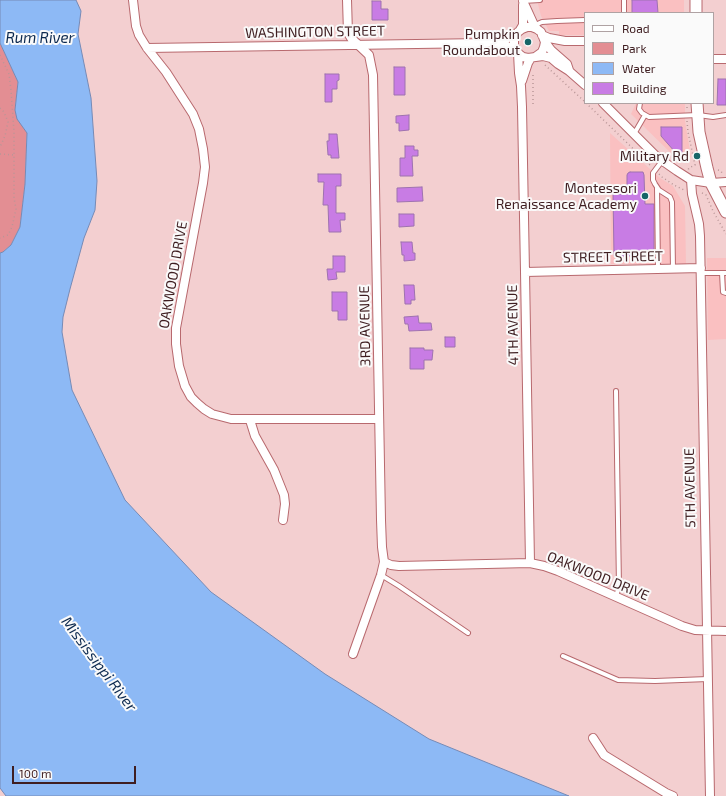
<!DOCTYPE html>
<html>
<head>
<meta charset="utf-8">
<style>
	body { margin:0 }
	#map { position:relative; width:726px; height:796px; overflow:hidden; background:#f3cfd0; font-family:"Exo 2",sans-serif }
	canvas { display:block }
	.legend { position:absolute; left:584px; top:12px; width:130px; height:92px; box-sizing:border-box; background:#fafafa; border:1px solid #afa2a3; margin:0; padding:5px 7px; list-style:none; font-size:12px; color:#3f1e21 }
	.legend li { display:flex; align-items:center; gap:8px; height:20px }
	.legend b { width:20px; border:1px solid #afa2a3 }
	.scale { position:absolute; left:12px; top:766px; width:124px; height:18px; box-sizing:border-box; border:2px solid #3f1e21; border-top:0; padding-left:5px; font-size:12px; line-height:14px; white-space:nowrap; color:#3f1e21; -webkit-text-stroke:3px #fafafa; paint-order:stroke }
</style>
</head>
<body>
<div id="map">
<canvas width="726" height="796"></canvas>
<ul class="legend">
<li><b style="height:5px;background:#fff"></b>Road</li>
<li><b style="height:11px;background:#e38e93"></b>Park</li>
<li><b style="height:11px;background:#8db9f5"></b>Water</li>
<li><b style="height:11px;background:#c87ce4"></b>Building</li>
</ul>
<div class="scale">100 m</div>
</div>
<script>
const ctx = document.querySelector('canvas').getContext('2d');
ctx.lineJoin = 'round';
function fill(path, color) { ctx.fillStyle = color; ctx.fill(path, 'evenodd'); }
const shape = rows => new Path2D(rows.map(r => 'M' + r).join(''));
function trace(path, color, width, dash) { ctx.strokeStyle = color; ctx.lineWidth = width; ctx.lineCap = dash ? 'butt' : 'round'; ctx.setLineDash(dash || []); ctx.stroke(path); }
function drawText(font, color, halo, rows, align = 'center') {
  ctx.font = font + ' "Exo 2",sans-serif'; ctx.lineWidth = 4; ctx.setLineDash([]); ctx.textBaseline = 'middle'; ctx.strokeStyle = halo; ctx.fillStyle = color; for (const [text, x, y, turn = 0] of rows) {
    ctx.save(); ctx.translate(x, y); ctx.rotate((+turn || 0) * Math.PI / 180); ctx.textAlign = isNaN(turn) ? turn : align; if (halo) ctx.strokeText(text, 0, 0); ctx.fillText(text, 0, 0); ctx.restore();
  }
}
fill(shape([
	[537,0,684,0,684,13,585,13,585,35,559,35,559,31,549,31,541,16],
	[636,103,685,103,685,121,691,157,680,162,631,114],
	[610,133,660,178,673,186,685,206,686,264,611,264],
	[707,258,726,258,726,339,708,340]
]), '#fac0c1');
fill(shape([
	[0,43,18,82,15,110,18,119,27,133,25,185,20,227,11,245,3,252,0,253]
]), '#e38e93');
const water = shape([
	[0,0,76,0,81,11,78,34,91,98,97,181,95,210,84,238,70,289,63,317,62,332,72,390,125,500,211,592,325,674,429,739,569,796,6,796,0,788,0,253,3,252,11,245,20,227,25,184,27,133,17,119,15,110,18,82,0,43,0,0]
]);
fill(water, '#8db9f5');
trace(water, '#768ab5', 1);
const building = shape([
	[632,0,657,0,658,13,632,13,632,0],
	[372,1,381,1,381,9,388,9,388,20,372,20,372,1],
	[394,67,405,67,405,95,394,95,394,67],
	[325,74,339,74,339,80,337,81,337,89,332,89,332,102,325,102,325,74],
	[718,79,726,79,726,105,717,105,718,79],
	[409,115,409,130,399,131,399,123,396,123,396,116,409,115],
	[661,127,682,127,682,160,661,136,661,127],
	[329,134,337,134,339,158,331,158,331,155,328,155,327,141,329,141,329,134],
	[405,146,414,146,414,150,418,150,418,156,412,156,413,176,400,176,400,158,405,158,405,146],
	[630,172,643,172,644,175,645,204,654,204,654,256,614,256,613,194,627,194,627,175,628,173,630,172],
	[318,174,341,174,341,186,336,186,336,213,345,213,345,220,340,220,341,232,329,232,328,205,323,205,324,182,318,182,318,174],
	[422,187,423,201,397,202,397,188,422,187],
	[399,214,414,214,414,226,399,227,399,214],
	[401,242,412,242,413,253,415,253,415,260,404,261,404,255,402,255,401,242],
	[333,256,345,256,345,272,336,272,337,279,328,280,327,269,333,269,333,256],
	[404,285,414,285,415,300,411,300,411,304,405,304,404,285],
	[332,292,347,292,347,320,338,320,338,311,332,311,332,292],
	[418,316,419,323,431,323,432,330,409,331,408,324,405,324,404,317,418,316],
	[445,337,455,337,455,347,445,347,445,337],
	[410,348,424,348,424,350,433,350,432,360,424,360,424,369,410,369,410,348]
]);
fill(building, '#c87ce4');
trace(building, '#9e72af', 1);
const lane = shape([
	[624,0,624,13],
	[523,1,540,0],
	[535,25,542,22,557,21,585,20],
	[640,103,639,109,642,113,649,117,698,115,713,117,726,115],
	[634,134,645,115],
	[662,161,653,173,653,180,655,184,659,190,670,197,672,202,673,269],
	[657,188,658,269],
	[701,273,726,273],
	[722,273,723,292,726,293],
	[381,575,399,586,468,633],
	[616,596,619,587,616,391],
	[563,656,618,680,655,681,708,679]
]);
const street = shape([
	[133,0,136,26,139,35,147,48,166,72,193,114,199,129,203,149,205,167,203,183,176,328,176,344,179,366,185,386,191,397,197,403,204,409,212,414,231,419,379,419],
	[347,0,348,33,351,38,369,55,373,75,381,520,382,547,384,562,381,575,353,654],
	[523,1,534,25,538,30],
	[520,30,523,25,523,5],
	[542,35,549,38,565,41,585,41],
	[545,42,551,50,567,64,569,70],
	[493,44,507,46,516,50],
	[147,48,484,43,503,40,511,37,516,34],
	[518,53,519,73,521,86,522,107,525,272,530,563],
	[535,57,542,52,544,47,545,42,541,32,537,29,532,27,527,27,522,29,518,32,515,36,514,41,514,46,516,50,519,54,523,57,528,58,543,56,551,58,558,64,569,71,585,85],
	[713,59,726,59],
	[522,81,528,63,531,58],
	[603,103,657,157,677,171,691,180,711,183,726,182],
	[691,180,692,194,699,224,700,236,710,796],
	[525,272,701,268],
	[250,420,255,436,274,470,284,495,285,504,283,520],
	[384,562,391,565,399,566,530,563,544,566,558,571,682,626,695,630,726,631],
	[593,738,604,755,666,793,673,796]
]);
const secondary = shape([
	[696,0,696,13],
	[697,103,699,132,707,168,711,183,726,212]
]);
trace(lane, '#b8696e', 6);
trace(street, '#b8696e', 10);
trace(secondary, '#b8696e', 13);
trace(shape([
	[0,55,9,74,11,90,14,132,14,198,16,209,12,227,8,235,0,238],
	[545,65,585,102],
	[533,75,533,107],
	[586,103,651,166],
	[687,103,687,109],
	[0,108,4,112,8,122,5,136,0,147],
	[687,121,688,132,695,165,689,168,688,170],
	[0,154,14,155],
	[718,170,721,171,723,175],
	[659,174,662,177,674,185,684,190],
	[702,193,706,195,713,211,726,234]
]), '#b99697', 1.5, [1, 3]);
trace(lane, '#fff', 4);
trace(street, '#fff', 8);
trace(secondary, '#fff', 11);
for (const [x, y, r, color] of [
	[528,42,4,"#166567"],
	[697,156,4,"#166567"],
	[645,196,4,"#166567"]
]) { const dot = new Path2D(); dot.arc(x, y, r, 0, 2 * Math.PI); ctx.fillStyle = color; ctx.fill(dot); trace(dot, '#fafafa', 1.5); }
drawText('14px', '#3f1e21', '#fafafa', [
	["WASHINGTON STREET",315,32,-1],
	["STREET STREET",613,257,-1],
	["OAKWOOD DRIVE",173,275,-80],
	["4TH AVENUE",513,325,-91],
	["3RD AVENUE",365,326,-91],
	["5TH AVENUE",690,488,-91],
	["OAKWOOD DRIVE",598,576,22]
]);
drawText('14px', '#3f1e21', '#fafafa', [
	["Pumpkin",520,34],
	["Roundabout",520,50],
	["Military Rd",689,156],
	["Montessori",637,188],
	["Renaissance Academy",637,204]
], 'right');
drawText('italic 15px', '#0c294f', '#fafafa', [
	["Rum River",40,38],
	["Mississippi River",99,664,53]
]);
</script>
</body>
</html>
